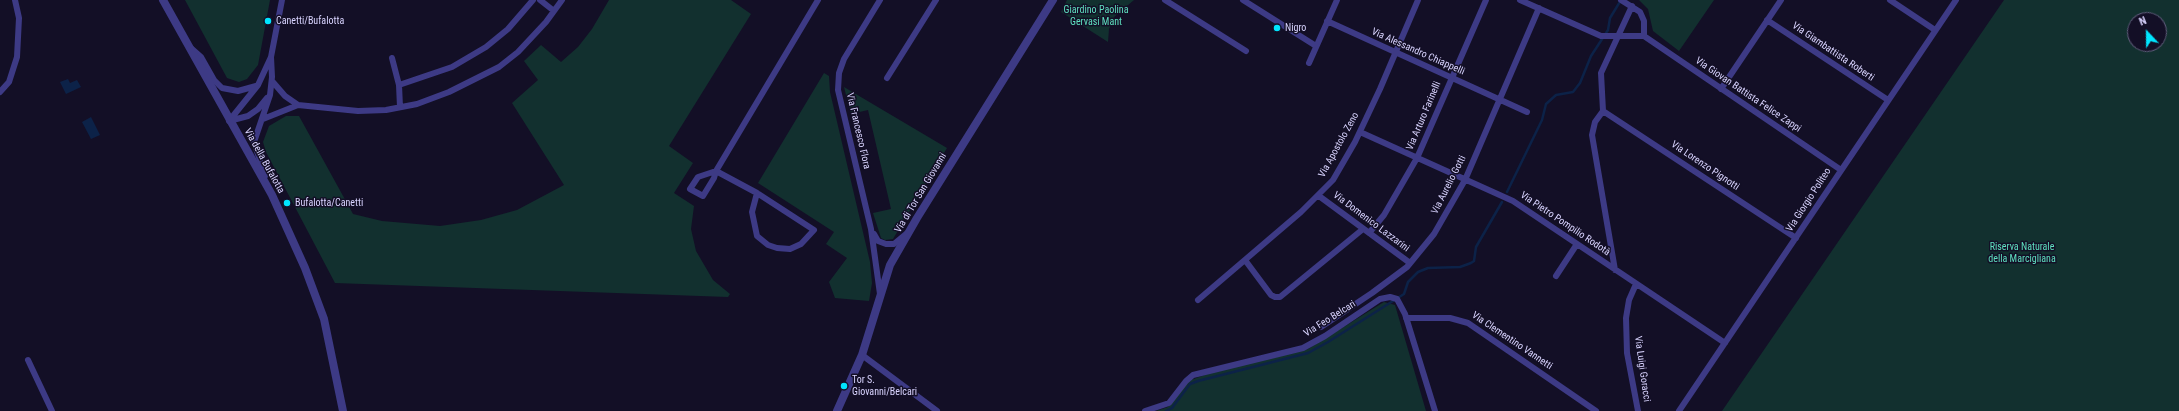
<!DOCTYPE html>
<html>
<head>
<meta charset="utf-8">
<style>
	body { margin:0 }
	#map { position:relative; width:2179px; height:411px; overflow:hidden; background:#130f26; font-family:"Roboto Condensed",sans-serif }
	canvas { display:block }
	.north { position:absolute; left:2127px; top:12px; width:40px; height:40px; box-sizing:border-box; background:#130f26; border:1px solid #625e7d; border-radius:50%; rotate:338deg; font-size:11px; font-weight:700; line-height:16px; text-align:center; color:#d9d4ff }
	.north::after { content:''; display:block; margin:auto; width:14px; height:18px; background:#00e5ff; clip-path:polygon(50% 0,100% 100%,50% 72%,0 100%) }
</style>
</head>
<body>
<div id="map">
<canvas width="2179" height="411"></canvas>
<div class="north">N</div>
</div>
<script>
const ctx = document.querySelector('canvas').getContext('2d');
ctx.lineJoin = 'round';
function fill(path, color) { ctx.fillStyle = color; ctx.fill(path, 'evenodd'); }
const shape = rows => new Path2D(rows.map(r => 'M' + r).join(''));
function trace(path, color, width, dash) { ctx.strokeStyle = color; ctx.lineWidth = width; ctx.lineCap = dash ? 'butt' : 'round'; ctx.setLineDash(dash || []); ctx.stroke(path); }
function drawText(font, color, halo, rows, align = 'center') {
  ctx.font = font + ' "Roboto Condensed",sans-serif'; ctx.lineWidth = 3; ctx.setLineDash([]); ctx.textBaseline = 'middle'; ctx.strokeStyle = halo; ctx.fillStyle = color; for (const [text, x, y, turn = 0] of rows) {
    ctx.save(); ctx.translate(x, y); ctx.rotate((+turn || 0) * Math.PI / 180); ctx.textAlign = isNaN(turn) ? turn : align; if (halo) ctx.strokeText(text, 0, 0); ctx.fillText(text, 0, 0); ctx.restore();
  }
}
fill(shape([
	[185,0,270,0,258,65,247,79,239,82,227,78],
	[609,0,731,0,751,14,669,146,693,163,674,193,694,206,691,229,696,251,713,280,730,294,728,297,335,283,266,152,263,142,269,126,286,116,299,116,353,214,382,221,440,226,481,220,517,210,564,185,512,103,538,80,524,61,541,45,561,62,578,47,592,29],
	[1067,0,1134,0,1114,17,1109,29,1108,42,1061,12],
	[1639,0,1714,0,1679,51,1653,31,1648,9],
	[2004,0,2179,0,2179,411,1722,411],
	[2135,20,2159,20,2159,44,2135,44],
	[824,73,829,76,830,92,870,262,872,283,869,301,835,298,829,282,847,258,826,244,834,232,758,183],
	[844,87,947,148,893,239,885,240,881,238,873,213,891,209,868,110,851,114],
	[1384,302,1395,305,1426,411,1156,411,1168,407,1188,381,1216,371,1308,349]
]), '#12302f');
fill(shape([
	[68,79,70,83,77,80,81,87,66,94,60,82],
	[91,117,100,135,91,139,82,122]
]), '#0c2248');
trace(shape([
	[1507,192,1542,120,1546,104,1556,95,1573,92,1580,83,1591,56,1608,30,1610,18,1621,0],
	[1166,411,1172,408,1190,384,1198,381,1308,353,1328,342,1404,294,1408,282,1418,272,1428,268,1460,267,1471,263,1474,261,1476,247,1502,202]
]), '#0c2248', 2.5);
trace(shape([
	[540,0,554,11],
	[1165,0,1246,51],
	[1243,0,1316,46],
	[1520,0,1601,36,1644,36],
	[1621,0,1640,12,1644,21,1644,36],
	[1890,0,1935,30],
	[1767,20,1888,100],
	[1327,21,1527,112],
	[1644,36,1841,170],
	[192,49,201,57,214,80,222,88,238,91,256,86],
	[392,58,399,85,400,107],
	[1309,63,1337,0],
	[887,78,936,0],
	[272,81,285,96,298,105],
	[399,85,452,67,486,47,508,29,533,0],
	[1721,89,1781,0],
	[0,92,9,82,17,57,19,18,15,0],
	[1603,111,1796,238],
	[263,119,298,105,358,111,386,110,417,104,449,92,499,67,518,52,546,22,562,0],
	[229,121,258,85,271,57,282,0],
	[229,121,248,116,258,109,267,98],
	[1360,132,1513,201,1725,343],
	[265,176,254,142,270,95,272,77,271,57],
	[757,193,752,212,757,236,768,245,777,248,790,249,801,244,814,230,757,193,716,171,698,177,690,189,703,196,714,178,716,171,818,0],
	[1319,196,1410,263],
	[1369,233,1384,215,1417,158,1486,0],
	[874,234,878,241,886,244,894,244,906,234],
	[1245,260,1271,295,1275,297,1280,297,1363,229],
	[1615,270,1592,135,1595,122,1603,111,1601,73,1632,6],
	[1556,276,1577,244],
	[1636,284,1629,300,1626,318,1627,353,1638,411],
	[880,294,871,229,838,90,839,73,844,59,880,0],
	[1198,300,1301,212,1333,180,1355,142,1380,89,1418,0],
	[1406,318,1450,318,1468,323,1596,411],
	[1321,327,1372,293,1407,267,1434,234,1465,180,1539,8],
	[862,355,937,411],
	[28,360,52,411],
	[1145,411,1169,403,1186,381,1193,375,1303,348,1325,336,1380,299,1390,297,1397,299,1405,314,1435,411],
	[1679,411,1956,0]
]), '#3d3a85', 6);
trace(shape([
	[163,0,272,195,305,268,324,319,343,411],
	[837,411,862,355,890,265,917,218,1053,0]
]), '#3d3a85', 8);
for (const [x, y, r, color] of [
	[268,21,4,"#00e5ff"],
	[1277,28,4,"#00e5ff"],
	[287,203,4,"#00e5ff"],
	[844,386,4,"#00e5ff"]
]) { const dot = new Path2D(); dot.arc(x, y, r, 0, 2 * Math.PI); ctx.fillStyle = color; ctx.fill(dot); trace(dot, '#130f26', 1.5); }
drawText('10px', '#5fe0c0', '#130f26', [
	["Giardino Paolina",1096,10],
	["Gervasi Mant",1096,22],
	["Riserva Naturale",2022,247],
	["della Marcigliana",2022,259]
]);
drawText('10px', '#d9d4ff', '#130f26', [
	["Canetti/Bufalotta",276,21],
	["Nigro",1285,28],
	["Bufalotta/Canetti",295,203],
	["Tor S.",852,380],
	["Giovanni/Belcari",852,392]
], 'left');
drawText('10px', '#d9d4ff', '#130f26', [
	["Via Alessandro Chiappelli",1418,52,24],
	["Via Giambattista Roberti",1833,52,34],
	["Via Giovan Battista Felice Zappi",1748,95,34],
	["Via Arturo Farinelli",1424,116,-67],
	["Via Francesco Flora",858,131,77],
	["Via Apostolo Zeno",1339,145,-61],
	["Via della Bufalotta",264,161,61],
	["Via Lorenzo Pignotti",1705,166,34],
	["Via Aurelio Gotti",1449,185,-63],
	["Via di Tor San Giovanni",921,193,-59],
	["Via Giorgio Politeo",1809,200,-57],
	["Via Domenico Lazzarini",1371,222,37],
	["Via Pietro Pompilio Rodotà",1565,224,34],
	["Via Feo Belcari",1330,319,-32],
	["Via Clementino Vannetti",1512,341,34],
	["Via Luigi Goracci",1642,369,82]
]);
</script>
</body>
</html>
